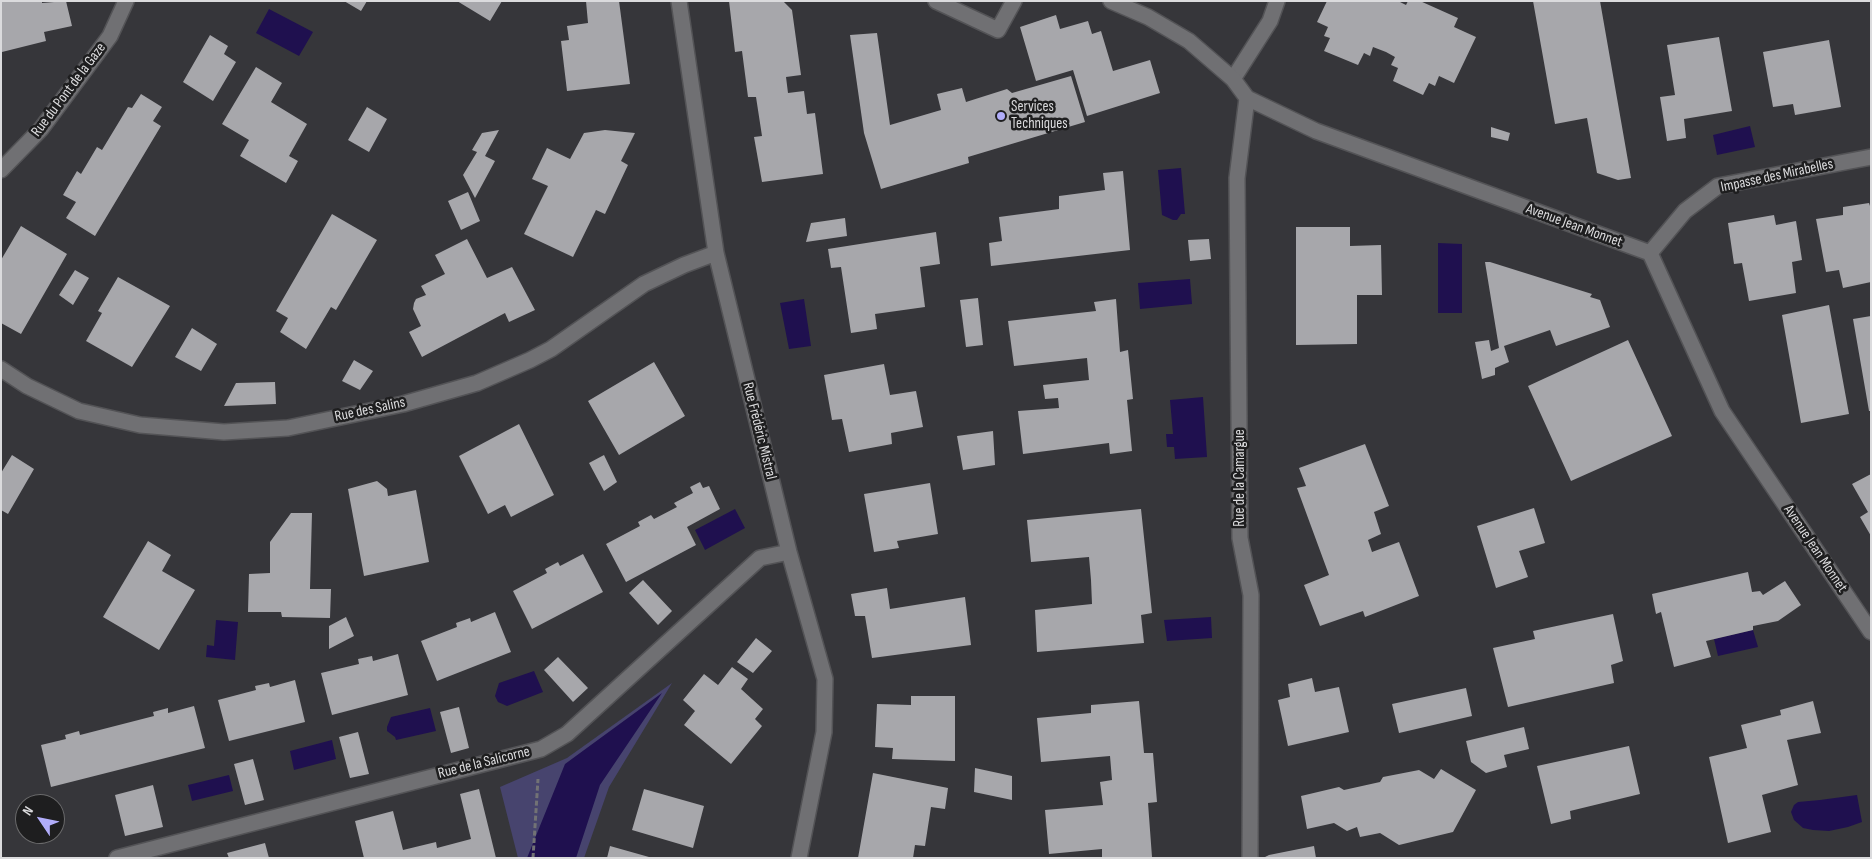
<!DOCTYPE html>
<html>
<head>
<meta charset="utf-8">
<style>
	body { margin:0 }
	#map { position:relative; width:1872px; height:859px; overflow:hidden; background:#36363a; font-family:"Sofia Sans Condensed",sans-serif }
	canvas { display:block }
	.frame { position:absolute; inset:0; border:2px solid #dbdbdd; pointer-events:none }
	.north { position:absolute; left:15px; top:794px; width:50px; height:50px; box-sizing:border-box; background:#1e1e1f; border:1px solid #6a6a6b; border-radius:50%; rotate:304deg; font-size:14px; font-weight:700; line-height:20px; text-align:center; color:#dbdbdd }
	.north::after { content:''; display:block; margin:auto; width:18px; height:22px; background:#b1adfa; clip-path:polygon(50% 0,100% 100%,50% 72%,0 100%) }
</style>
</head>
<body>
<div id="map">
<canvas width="1872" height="859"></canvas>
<div class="frame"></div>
<div class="north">N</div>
</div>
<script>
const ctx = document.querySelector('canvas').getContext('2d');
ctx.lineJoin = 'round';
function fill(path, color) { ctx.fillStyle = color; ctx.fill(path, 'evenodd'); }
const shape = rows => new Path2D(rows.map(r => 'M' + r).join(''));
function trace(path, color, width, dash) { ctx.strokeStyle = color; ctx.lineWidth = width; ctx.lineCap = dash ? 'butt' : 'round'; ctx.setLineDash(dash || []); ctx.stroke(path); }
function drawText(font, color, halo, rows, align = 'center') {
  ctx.font = font + ' "Sofia Sans Condensed",sans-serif'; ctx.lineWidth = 5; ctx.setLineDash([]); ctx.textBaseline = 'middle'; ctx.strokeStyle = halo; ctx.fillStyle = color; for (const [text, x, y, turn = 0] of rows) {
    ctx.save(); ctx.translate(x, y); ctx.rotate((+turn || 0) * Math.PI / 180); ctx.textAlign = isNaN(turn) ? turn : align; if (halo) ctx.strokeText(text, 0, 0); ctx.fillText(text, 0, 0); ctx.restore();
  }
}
fill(shape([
	[672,683,609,787,584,858,518,858,500,787,567,758]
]), '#47446e');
fill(shape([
	[269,9,313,32,299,56,256,33],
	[1750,126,1755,147,1717,155,1713,135],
	[1181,168,1185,214,1181,214,1177,220,1173,220,1162,215,1158,170],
	[1438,243,1462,244,1462,313,1438,313],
	[1190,279,1192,304,1140,309,1138,283],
	[804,299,811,346,789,349,780,303],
	[1203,397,1207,457,1175,459,1174,447,1167,447,1166,434,1173,434,1170,400],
	[735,509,745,528,705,550,695,530],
	[1211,617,1212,638,1167,641,1164,620],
	[216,620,238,622,235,660,206,657,207,645,214,646],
	[1753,630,1758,647,1718,656,1714,639],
	[534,671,543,692,507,706,498,702,495,696,499,683],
	[662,693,600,785,576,858,527,858,565,764],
	[430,708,436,731,396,740,395,737,387,731,387,727,391,717],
	[332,740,336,759,294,770,290,751],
	[229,775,233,791,192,801,188,785],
	[1857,795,1862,822,1848,827,1829,831,1813,830,1803,828,1794,820,1791,812,1794,805,1798,802,1820,800]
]), '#1f104f');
fill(shape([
	[1,1,42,1,42,3,66,1,72,26,44,32,46,41,2,52],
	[344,1,367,1,361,11],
	[457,1,502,1,490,21],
	[586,1,619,1,630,84,567,91,561,41,569,40,567,26,588,23],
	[729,1,783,1,792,10,801,75,786,77,788,93,804,91,807,114,815,113,823,174,762,182,754,137,762,136,756,97,748,97,742,51,735,52],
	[1327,1,1398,1,1406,5,1408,1,1420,1,1458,18,1454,27,1476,37,1454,83,1439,76,1435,86,1429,83,1423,95,1393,81,1398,68,1391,65,1395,57,1386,52,1373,47,1370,56,1364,53,1358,65,1324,51,1330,38,1324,36,1328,27,1317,22],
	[1533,1,1600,1,1631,178,1618,180,1597,173,1587,118,1555,124],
	[1056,15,1060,29,1088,21,1092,34,1101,31,1113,71,1150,60,1160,93,1087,116,1073,70,1036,81,1020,27],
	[877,33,890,125,941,110,937,94,962,88,966,102,1007,89,1012,93,1071,76,1085,122,968,157,969,163,881,189,864,133,850,35],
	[210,35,228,46,224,54,236,62,213,101,183,82],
	[1719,37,1732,111,1684,119,1686,138,1667,141,1660,97,1675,95,1667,45],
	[1829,40,1841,107,1795,115,1793,104,1773,107,1763,52],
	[256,67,282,83,271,102,307,124,289,156,298,161,286,183,240,156,249,140,222,124],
	[141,94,162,107,153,121,161,126,95,236,66,218,76,202,63,195,77,171,81,174,97,147,102,150,128,107,132,108],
	[367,107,387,119,369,152,348,140],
	[1491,127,1510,133,1508,141,1491,137],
	[499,130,485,156,495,161,475,198,463,175,477,152,472,150,482,133],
	[605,130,635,133,621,161,628,165,605,214,596,210,573,257,524,234,548,186,532,179,547,148,570,159,584,133],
	[1123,171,1130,250,991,266,989,243,1002,241,999,217,1059,209,1059,196,1105,190,1103,173],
	[468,192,480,221,461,230,448,201],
	[1869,203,1871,209,1871,282,1843,288,1839,270,1826,272,1816,219,1843,215,1843,207],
	[332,214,377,240,336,310,331,307,306,349,280,332,288,318,276,311],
	[1774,215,1776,225,1796,221,1802,260,1792,262,1796,293,1749,301,1742,263,1734,264,1728,223],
	[845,218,847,236,806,242,811,223],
	[21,226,67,254,21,334,1,323,1,260],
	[1296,227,1350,227,1350,246,1381,245,1382,295,1357,295,1357,344,1296,345],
	[936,232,940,264,920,267,925,307,875,314,877,329,851,333,841,267,831,268,828,249],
	[467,239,487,278,512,267,535,310,509,322,505,313,422,357,409,332,421,326,413,309,414,303,416,299,426,295,421,286,445,274,435,255],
	[1209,239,1211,259,1190,261,1188,240],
	[1485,262,1490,262,1592,294,1590,297,1600,300,1610,327,1556,346,1550,330,1504,346,1509,362,1495,368,1495,375,1482,379,1475,342,1489,340,1491,351,1499,348],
	[75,270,89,278,73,305,59,295],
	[118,277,170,306,132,367,86,341,102,313,98,311],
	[978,298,983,345,966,347,960,300],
	[1116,299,1120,352,1128,350,1133,399,1127,400,1132,451,1110,454,1109,443,1023,454,1018,411,1059,408,1058,398,1045,399,1043,385,1089,380,1087,358,1014,366,1008,321,1096,311,1094,302],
	[1829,305,1849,414,1801,423,1782,315],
	[1871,316,1871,411,1869,411,1853,319],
	[192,328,217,344,201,371,175,357],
	[1628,340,1672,436,1571,481,1528,386],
	[354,360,373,371,360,390,342,381],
	[654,362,685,416,619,455,588,401],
	[884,364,890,395,916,391,923,427,891,433,892,444,849,452,842,419,832,420,824,375],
	[275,382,276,404,224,406,236,383],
	[519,424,554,495,511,517,505,505,488,514,459,456],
	[993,431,995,465,963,470,957,436],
	[1365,444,1389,506,1374,512,1381,534,1368,540,1372,552,1399,542,1419,596,1365,617,1363,611,1320,626,1304,585,1329,575,1297,488,1306,486,1299,468],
	[12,455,34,469,8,514,1,510,1,473],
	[604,455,617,482,604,491,589,463],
	[1871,474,1871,536,1860,517,1868,512,1852,484],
	[377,481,387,489,388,496,416,490,429,562,364,576,348,489],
	[700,482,703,488,709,486,720,509,687,527,696,545,626,582,606,544,640,526,638,522,651,515,654,519,677,507,674,503,693,493,690,487],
	[930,483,938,534,897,541,899,548,874,552,864,494],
	[1534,508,1545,543,1519,551,1528,577,1496,588,1477,526],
	[1141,509,1152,613,1141,615,1144,643,1037,652,1035,610,1092,604,1091,580,1089,557,1031,562,1027,520],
	[291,513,312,513,310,589,331,589,330,618,282,617,281,612,248,612,249,574,270,573,270,542],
	[148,541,171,555,162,571,195,590,159,650,103,617],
	[583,554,603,592,532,629,513,591,547,573,545,569,558,562,560,566],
	[1748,572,1752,592,1760,591,1763,595,1785,581,1801,605,1778,621,1753,626,1753,630,1706,641,1711,657,1674,667,1661,612,1656,614,1652,594],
	[643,580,672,611,658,625,629,593],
	[887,588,890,609,965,597,971,645,872,658,865,616,855,616,851,594],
	[495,612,511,652,437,681,421,641,457,627,456,623,470,618,471,622],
	[1613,614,1623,661,1611,665,1614,683,1508,707,1493,648,1535,639,1533,631],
	[346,617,354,636,329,649,329,626],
	[756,638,772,651,753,673,737,662],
	[398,654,408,695,332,715,321,673,359,664,358,659,372,656,373,661],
	[558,657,588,688,573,702,544,670],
	[732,667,748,679,741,689,763,709,755,719,762,726,731,764,684,725,695,711,683,700,704,674,718,685],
	[1312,678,1315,692,1339,687,1349,732,1288,746,1278,700,1290,697,1288,684],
	[295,680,305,722,229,741,218,700,256,690,255,686,269,683,270,687],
	[1466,688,1472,716,1399,733,1392,704],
	[911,696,955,696,955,761,892,759,893,748,875,747,877,704,911,705],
	[1139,701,1144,753,1153,753,1157,802,1148,803,1152,857,1102,858,1102,849,1049,854,1045,810,1103,805,1100,782,1112,780,1110,756,1041,762,1037,718,1091,713,1091,705],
	[1813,701,1821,733,1787,740,1798,785,1762,795,1771,832,1728,843,1709,757,1747,748,1741,725,1781,715,1780,710],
	[194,706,205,748,51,787,41,745,66,739,65,735,79,731,80,735,154,716,153,712,168,708,168,713],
	[459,707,469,748,451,753,440,712],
	[1524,727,1529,749,1504,755,1507,767,1486,773,1471,762,1466,741],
	[358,732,369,774,350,778,339,737],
	[1629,746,1640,794,1570,811,1571,819,1551,824,1537,766],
	[253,759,264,800,245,805,234,764],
	[975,768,1012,776,1012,800,974,792],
	[1441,769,1476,790,1453,832,1399,845,1380,833,1360,837,1357,827,1347,831,1334,823,1307,829,1301,796,1339,787,1344,790,1380,782,1383,777,1419,770,1434,779],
	[873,773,948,788,945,809,931,807,925,846,915,845,913,858,858,858],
	[153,785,163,827,125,836,115,795],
	[479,789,496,858,364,858,355,821,393,811,403,850,436,842,437,848,471,839,460,794],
	[644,789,704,806,693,848,632,830],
	[265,843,269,858,229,858,227,853],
	[610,846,649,857,649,858,607,858],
	[1314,846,1316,858,1263,858,1269,855]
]), '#a7a7ab');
const lane = shape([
	[936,1,998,30,1014,1],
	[1233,79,1270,21,1277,1]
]);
const street = shape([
	[679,1,716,253,789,552,825,679,824,732,799,858],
	[1111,1,1148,17,1189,41,1233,79,1247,98,1316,131,1650,253,1722,411,1871,632],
	[1247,98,1237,178,1240,538,1251,595,1250,858],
	[1,170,41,129,110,36,126,1],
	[1650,253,1685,211,1718,186,1871,157],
	[1,369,27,386,79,411,140,425,224,432,288,428,403,404,477,383,530,360,551,349,644,284,684,265,716,253],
	[117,858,541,749,567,734,760,558,789,552]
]);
trace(lane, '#535356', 18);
trace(street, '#535356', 18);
trace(shape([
	[533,858,538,779]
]), '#727275', 3, [5, 2.5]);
trace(lane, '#707073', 15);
trace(street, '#707073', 15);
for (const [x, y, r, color] of [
	[1001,116,5,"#b1adfa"]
]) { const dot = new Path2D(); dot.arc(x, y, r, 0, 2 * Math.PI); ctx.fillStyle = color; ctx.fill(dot); trace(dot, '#1e1e1f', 2); }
drawText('15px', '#dbdbdd', '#1e1e1f', [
	["Rue du Pont de la Gaze",69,90,-53],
	["Impasse des Mirabelles",1777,176,-12],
	["Avenue Jean Monnet",1574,226,20],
	["Rue des Salins",370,410,-12],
	["Rue Frédéric Mistral",759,431,76],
	["Rue de la Camargue",1240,478,-90],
	["Avenue Jean Monnet",1815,549,56],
	["Rue de la Salicorne",484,763,-14]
]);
drawText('15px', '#dbdbdd', '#1e1e1f', [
	["Services",1011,107],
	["Techniques",1011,124]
], 'left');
</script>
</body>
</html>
